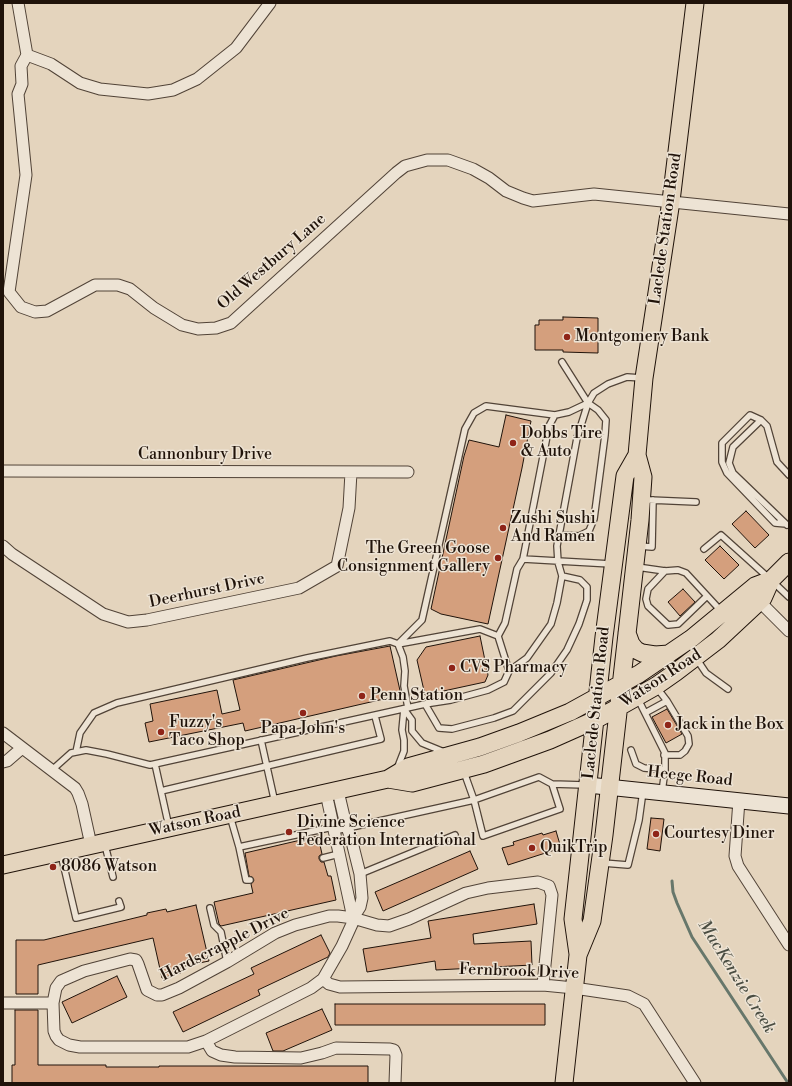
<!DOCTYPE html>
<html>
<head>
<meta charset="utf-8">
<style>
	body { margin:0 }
	#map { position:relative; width:792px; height:1086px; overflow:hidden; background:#e4d4bd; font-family:"Libre Bodoni",serif }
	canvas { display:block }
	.frame { position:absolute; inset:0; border:4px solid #20130a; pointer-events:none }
</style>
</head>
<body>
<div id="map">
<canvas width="792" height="1086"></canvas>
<div class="frame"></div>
</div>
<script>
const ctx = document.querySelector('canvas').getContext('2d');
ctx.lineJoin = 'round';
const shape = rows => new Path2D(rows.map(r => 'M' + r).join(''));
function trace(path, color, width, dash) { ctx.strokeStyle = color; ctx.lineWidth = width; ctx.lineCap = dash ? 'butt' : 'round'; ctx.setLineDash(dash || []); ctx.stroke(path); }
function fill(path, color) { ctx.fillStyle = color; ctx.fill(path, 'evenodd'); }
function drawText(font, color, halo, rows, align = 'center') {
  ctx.font = font + ' "Libre Bodoni",serif'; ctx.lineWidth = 3; ctx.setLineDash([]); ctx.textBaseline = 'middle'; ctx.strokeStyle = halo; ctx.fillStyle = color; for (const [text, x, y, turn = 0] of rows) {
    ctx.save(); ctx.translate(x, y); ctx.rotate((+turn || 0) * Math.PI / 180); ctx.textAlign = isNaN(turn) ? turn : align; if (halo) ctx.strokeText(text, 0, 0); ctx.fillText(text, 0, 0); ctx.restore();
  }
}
trace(shape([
	[672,881,673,892,677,903,692,937,788,1083]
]), '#67776b', 3);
const building = shape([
	[563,317,598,318,598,353,563,352,563,350,535,350,535,325,539,325,539,320,563,320,563,317],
	[506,415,531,421,522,468,488,624,441,614,431,609,464,456,469,440,499,447,506,415],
	[746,511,769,535,755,548,732,524,746,511],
	[720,546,739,565,724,579,705,560,720,546],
	[683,589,695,602,680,616,668,602,683,589],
	[480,636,488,675,485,682,425,695,417,660,426,647,480,636],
	[390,646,401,695,245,731,243,723,149,742,145,723,153,721,150,704,217,690,222,714,240,710,233,680,336,656,390,646],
	[667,709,682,734,666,743,652,717,667,709],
	[651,818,664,819,660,851,647,849,651,818],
	[556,831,561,848,508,865,502,848,514,845,513,842,542,833,543,835,556,831],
	[318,836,322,854,319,856,319,859,321,862,324,862,328,876,331,876,336,900,221,926,219,924,214,902,253,893,251,884,253,882,254,880,252,877,249,876,245,853,318,836],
	[470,851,478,869,383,911,375,892,470,851],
	[534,904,537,924,473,934,474,944,531,941,532,965,436,970,435,961,367,972,363,949,431,938,428,921,534,904],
	[196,905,209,961,180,967,181,973,162,978,153,938,38,965,38,994,16,994,16,940,44,940,147,915,147,913,166,909,167,912,196,905],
	[321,935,330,953,328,957,258,990,260,995,183,1032,173,1012,254,974,251,968,321,935],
	[117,976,127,997,72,1023,62,1002,117,976],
	[335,1004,545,1004,545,1025,335,1025,335,1004],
	[322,1009,332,1030,283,1051,273,1051,266,1033,322,1009],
	[15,1010,38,1010,38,1065,106,1065,106,1067,159,1067,159,1066,368,1066,368,1083,12,1083,12,1065,15,1065,15,1010]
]);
fill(building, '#d49f7d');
trace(building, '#20130a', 1);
const lane = shape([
	[761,420,733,447,729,463,733,473,787,525],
	[650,500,696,502],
	[786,524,775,523,727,473,722,462,722,443,750,415,761,420,767,426,777,462,789,475],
	[559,535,579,536,589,531,594,519,605,435,606,420,598,410,588,403,562,362],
	[639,546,652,547,653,500],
	[704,549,721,535,771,580,789,597],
	[523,559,549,426,555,415,569,412,588,403,594,393,608,384,627,377,642,378],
	[637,567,665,571,678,570,686,573,722,612],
	[665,571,648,589,646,599,648,606,668,625,678,624,707,596],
	[398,644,422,620,465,429,474,413,486,406,555,415],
	[398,644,480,629,498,636],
	[696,658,706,673,728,689],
	[509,671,527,658,551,624,557,603,562,576],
	[638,699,665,753,665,770,662,792],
	[425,704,439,728,452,729,494,718,513,711,551,673,567,650,579,624,587,600,587,587,580,580,562,576,558,562,557,546,577,438,588,403],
	[404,709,412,720,412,731,422,743,444,752],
	[645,713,667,701,657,688],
	[261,740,275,803],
	[631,750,636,764,644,768,665,770],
	[76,752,80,733,94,713,117,703,307,658,390,641,398,644,403,657,405,671,404,686,408,708],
	[664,755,680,755,685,751,689,744,688,736,667,701],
	[155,764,169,827],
	[397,769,404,751,404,740,402,730,404,709],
	[52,770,71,753,86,750,107,754,150,765,425,704,451,700,488,690,504,682,509,671,498,636,505,623,517,569,523,559,611,564],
	[464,772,474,800,483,836,560,809,552,784],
	[161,791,381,739,375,716],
	[230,816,239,847,246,880,250,880],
	[334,831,474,800,539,777,552,784,585,785],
	[105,845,113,877],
	[239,847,333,827],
	[61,854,76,918,121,907,119,901],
	[323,858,339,854],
	[603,863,628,865,639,820,643,791],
	[360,874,455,835],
	[210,908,214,925,221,932,227,962]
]);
const street = shape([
	[18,3,27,55,21,66,22,84,18,94,26,175,9,292,21,307,35,312,47,311,95,285,118,285,130,289,154,308,182,325,198,329,216,328,231,323,396,173,405,166,427,160,448,160,473,169,489,178,506,191,523,198,533,201,594,194,789,214],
	[27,55,51,64,80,83,100,89,148,94,173,90,197,79,236,48,270,3],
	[3,471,408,472],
	[3,546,12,554,103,614,128,622,147,620,299,588,337,566,349,508,351,472],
	[760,602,789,631],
	[3,733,75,788,78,793,82,804,91,845],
	[3,762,7,761,22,748],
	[338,791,345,821,352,842,360,874,362,898,360,907,353,918,352,924,342,946,323,979,311,988,206,1041,188,1047,80,1047,69,1045,59,1040,56,1036,54,1031,53,1003,56,988,61,981,84,971,130,959,136,960,138,964,147,990,157,995,162,995,179,988,227,962,275,933,295,925,329,916,338,916,353,918,377,925,389,926,409,919,466,893,488,888,538,882,549,886,552,895,543,985],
	[326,793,353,918],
	[739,800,735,856,738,866,789,945],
	[323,979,329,984,340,987,543,985,574,988,628,996,644,1004,695,1083],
	[3,1003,53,1003],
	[206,1041,212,1051,221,1055,235,1057,301,1058,322,1053,336,1048,390,1049,394,1050,396,1055,395,1083]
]);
const secondary = shape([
	[588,785,789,806]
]);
const primary = shape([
	[627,633,631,644,636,650,642,653,655,655,669,654],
	[388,779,412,783,484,764,550,740,595,720,619,707,656,686,676,672,718,640,763,598,771,580,789,562],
	[3,865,388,779,408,767,480,747,519,733,570,712,639,674,692,638,755,586,771,580],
	[578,954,573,919,604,637,625,476,637,455],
	[564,1083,578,955,592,921,604,835,640,520,643,477,637,455,644,378,671,201,695,3]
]);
trace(lane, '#514337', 8);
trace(street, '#514337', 13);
trace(secondary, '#20130a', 17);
trace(primary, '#20130a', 19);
trace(lane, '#ede3d4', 5.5);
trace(street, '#ede3d4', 11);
trace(secondary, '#ede3d4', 15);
trace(primary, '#e4d4bd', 17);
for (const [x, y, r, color] of [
	[567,337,4,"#8f2418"],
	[513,443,4,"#8f2418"],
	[503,528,4,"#8f2418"],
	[498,558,4,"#8f2418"],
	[452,668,4,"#8f2418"],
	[362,696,4,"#8f2418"],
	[303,713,4,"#8f2418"],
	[668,725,4,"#8f2418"],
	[161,732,4,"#8f2418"],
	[289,832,4,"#8f2418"],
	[656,834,4,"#8f2418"],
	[532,848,4,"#8f2418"],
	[53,867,4,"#8f2418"]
]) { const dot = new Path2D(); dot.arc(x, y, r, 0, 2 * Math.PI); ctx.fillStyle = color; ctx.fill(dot); trace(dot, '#ede3d4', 1.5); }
drawText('16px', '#20130a', '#ede3d4', [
	["Laclede Station Road",666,229,-82],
	["Old Westbury Lane",272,262,-41],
	["Cannonbury Drive",205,455],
	["Deerhurst Drive",207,591,-12],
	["Watson Road",661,679,-33],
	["Laclede Station Road",597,703,-84],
	["Heege Road",690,777,6],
	["Watson Road",195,822,-12],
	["Hardscrapple Drive",225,945,-27],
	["Fernbrook Drive",519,972,2]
]);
drawText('16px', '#20130a', '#ede3d4', [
	["Montgomery Bank",575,337],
	["Dobbs Tire",521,434],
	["& Auto",521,452],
	["Zushi Sushi",511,519],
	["And Ramen",511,537],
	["The Green Goose",490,549,"right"],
	["Consignment Gallery",490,567,"right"],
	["CVS Pharmacy",460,668],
	["Penn Station",370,696],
	["Fuzzy's",169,723],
	["Taco Shop",169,741],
	["Jack in the Box",676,725],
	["Papa John's",303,729,"center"],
	["Divine Science",297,823],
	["Federation International",297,841],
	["Courtesy Diner",664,834],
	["QuikTrip",540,848],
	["8086 Watson",61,867]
], 'left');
drawText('italic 17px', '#4a4d42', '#ede3d4', [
	["MacKenzie Creek",736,977,58]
]);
</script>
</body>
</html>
